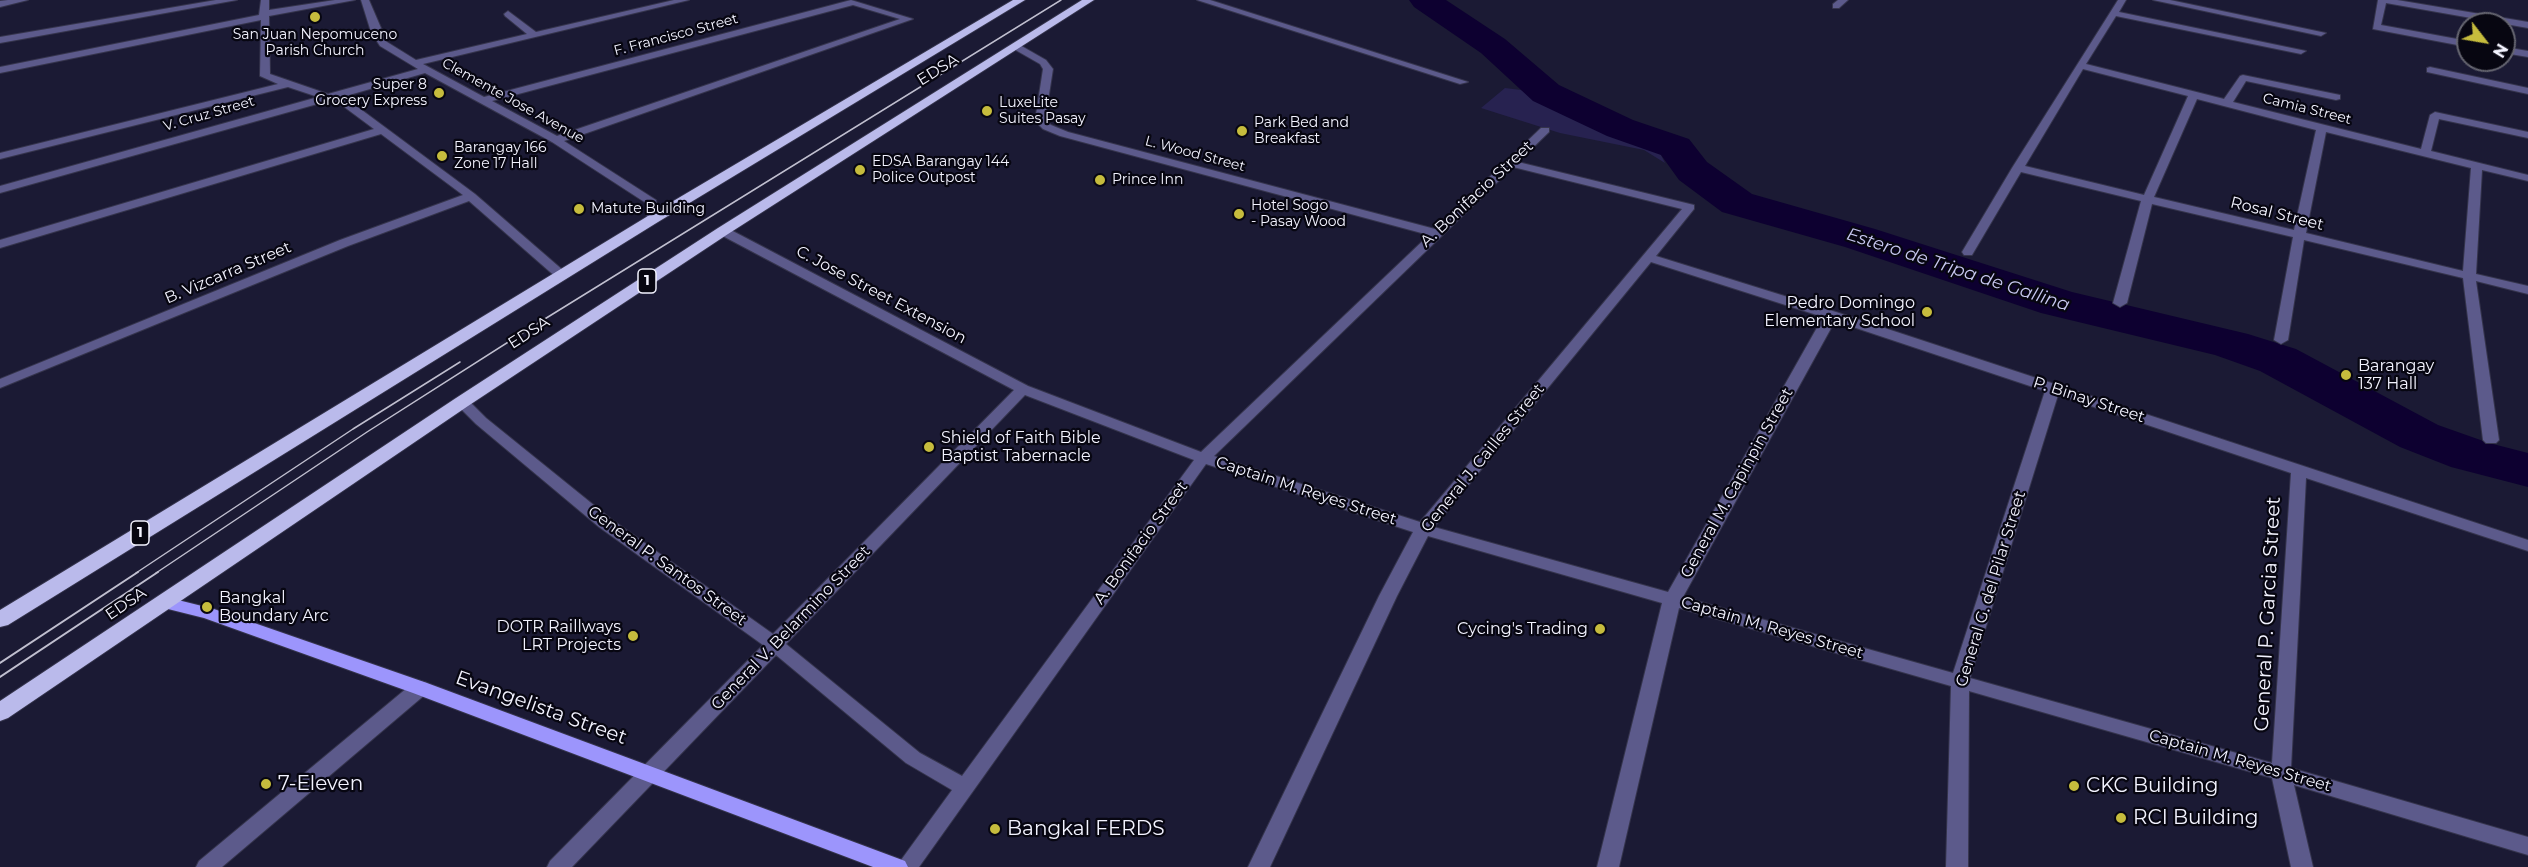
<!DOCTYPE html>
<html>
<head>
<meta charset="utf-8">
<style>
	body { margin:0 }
	#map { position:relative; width:2528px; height:867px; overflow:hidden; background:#1b1a34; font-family:Montserrat,sans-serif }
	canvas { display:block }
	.north { position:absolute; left:2456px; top:12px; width:60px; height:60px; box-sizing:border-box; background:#070611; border:2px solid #656570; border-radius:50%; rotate:121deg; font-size:16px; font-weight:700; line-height:24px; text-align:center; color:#f3f3ff }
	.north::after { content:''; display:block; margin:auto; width:21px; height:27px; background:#c6bc3d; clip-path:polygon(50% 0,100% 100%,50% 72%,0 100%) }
</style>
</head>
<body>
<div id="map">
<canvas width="2528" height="867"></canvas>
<div class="north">N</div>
</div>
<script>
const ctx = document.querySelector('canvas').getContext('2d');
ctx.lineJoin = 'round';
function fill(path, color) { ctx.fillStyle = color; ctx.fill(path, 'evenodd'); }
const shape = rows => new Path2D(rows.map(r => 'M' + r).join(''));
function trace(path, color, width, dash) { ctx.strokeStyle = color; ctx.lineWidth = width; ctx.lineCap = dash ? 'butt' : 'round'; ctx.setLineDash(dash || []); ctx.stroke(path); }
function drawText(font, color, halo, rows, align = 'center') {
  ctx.font = font + ' Montserrat,sans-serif'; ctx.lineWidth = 4.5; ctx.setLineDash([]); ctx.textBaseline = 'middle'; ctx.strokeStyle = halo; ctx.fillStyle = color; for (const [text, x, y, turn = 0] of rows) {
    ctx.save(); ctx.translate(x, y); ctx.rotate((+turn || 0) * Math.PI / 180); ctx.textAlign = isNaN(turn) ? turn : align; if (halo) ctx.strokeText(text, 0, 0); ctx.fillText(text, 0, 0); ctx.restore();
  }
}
fill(shape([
	[1505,88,1521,90,1657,147,1665,163,1644,150,1560,133,1481,108]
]), '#272250');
fill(shape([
	[1409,0,1446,0,1505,39,1559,85,1633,120,1689,139,1707,162,1752,194,1875,229,2072,292,2248,334,2296,349,2438,425,2489,443,2528,453,2528,487,2451,467,2400,447,2260,371,2215,355,2041,313,1845,247,1722,212,1679,180,1661,155,1607,136,1533,101,1481,53,1414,7,1409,0]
]), '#0d0030');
const minor = shape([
	[8,0,28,0,0,7,0,1,8,0],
	[216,0,237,0,0,43,0,37,216,0],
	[261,0,269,0,269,10,335,0,355,0,269,16,270,74,328,94,418,69,380,46,371,32,361,0,369,0,387,42,416,60,527,34,505,16,504,14,508,11,536,32,674,0,689,0,423,64,484,97,851,0,913,19,564,141,656,200,659,219,653,223,647,219,646,203,552,142,425,73,339,98,351,102,475,194,565,272,567,275,565,278,557,278,469,201,348,246,0,388,0,379,340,240,463,195,381,134,0,248,0,240,374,129,343,106,328,101,0,193,0,186,318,97,288,87,0,159,0,153,278,84,260,76,261,20,0,73,0,67,259,15,261,0],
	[853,5,900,19,557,136,492,101,853,5],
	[1197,0,1210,0,1468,82,1460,84,1197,0],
	[1838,0,1848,0,1839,8,1833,8,1833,4,1838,0],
	[2118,0,2126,0,2119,12,2306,51,2301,54,2116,16,2086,64,2224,99,2240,76,2243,75,2340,95,2340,99,2336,100,2246,81,2233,102,2421,149,2430,115,2435,112,2528,132,2528,138,2439,119,2431,151,2528,175,2528,181,2482,170,2476,274,2528,286,2528,294,2476,281,2499,440,2496,443,2486,443,2483,440,2463,278,2304,240,2288,340,2281,344,2274,340,2293,237,2152,204,2127,303,2120,307,2113,303,2141,201,2021,172,1972,255,1964,255,1962,252,2012,168,2118,0],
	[2083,69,2188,96,2144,195,2025,166,2083,69],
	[2197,99,2316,130,2294,230,2154,197,2197,99],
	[2326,132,2471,168,2463,271,2306,233,2326,132],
	[2153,0,2170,0,2326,33,2321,36,2153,0],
	[2378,0,2397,0,2528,22,2528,28,2386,3,2381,25,2468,41,2468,47,2373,29,2378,0],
	[1012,44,1018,44,1046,60,1053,69,1045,120,1051,125,1068,132,1435,229,1541,128,1549,128,1549,132,1518,162,1694,205,1694,209,1656,256,1836,312,2528,540,2528,551,2306,478,2291,768,2528,837,2528,855,2294,785,2313,867,2291,867,2272,778,1969,691,1968,867,1946,867,1951,686,1679,608,1619,867,1597,867,1662,603,1428,536,1397,596,1270,867,1248,867,1379,596,1413,532,1206,464,919,867,896,867,952,790,906,763,776,655,572,867,547,867,550,861,763,645,599,527,476,424,457,405,455,402,457,399,467,399,486,418,611,519,773,634,1014,390,719,234,719,228,727,228,1028,386,1201,452,1429,235,1060,136,1043,129,1035,121,1043,69,1040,64,1012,48,1012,44],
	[1513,167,1682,209,1420,522,1214,456,1513,167],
	[1651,262,1823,317,1668,592,1434,527,1651,262],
	[1835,321,2045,391,1953,673,1683,597,1835,321],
	[1025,395,1194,460,962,776,920,753,786,644,1025,395],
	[2058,395,2291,473,2272,763,1970,678,2058,395],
	[2504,47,2528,51,2528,57,2504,53,2504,47],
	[2430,67,2528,88,2528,94,2427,72,2427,68,2430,67],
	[420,681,427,683,429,688,427,693,222,867,196,867,199,861,413,683,420,681]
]);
const major = shape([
	[166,597,214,609,427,683,905,861,908,867,873,867,413,693,204,618,160,607,157,603,160,599,166,597]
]);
const highway = shape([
	[1013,0,1025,0,658,222,8,625,0,627,0,610,648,216,1013,0],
	[1082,0,1094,0,728,234,468,406,8,718,0,721,0,701,456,398,718,228,1082,0]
]);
trace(minor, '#35344c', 2);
trace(major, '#35344c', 2);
trace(highway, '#35344c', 2);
fill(minor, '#5c5a8b');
fill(major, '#9c95fc');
fill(highway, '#babaeb');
trace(shape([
	[136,573,353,429,460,362],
	[156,573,367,432,535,325,1061,0]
]), '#c0bfcf', 1.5);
trace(shape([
	[0,663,138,572],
	[0,677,158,572]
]), '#c0bfcf', 2);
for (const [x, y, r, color] of [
	[315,17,6,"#c6bc3d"],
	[439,93,6,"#c6bc3d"],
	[987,111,6,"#c6bc3d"],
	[1242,131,6,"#c6bc3d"],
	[442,156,6,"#c6bc3d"],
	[860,170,6,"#c6bc3d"],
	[1100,180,6,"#c6bc3d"],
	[579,209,6,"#c6bc3d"],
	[1239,214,6,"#c6bc3d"],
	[1927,312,6,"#c6bc3d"],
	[2346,375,6,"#c6bc3d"],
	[929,447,6,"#c6bc3d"],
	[207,607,6,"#c6bc3d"],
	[1600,629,6,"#c6bc3d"],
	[633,636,6,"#c6bc3d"],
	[266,784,6,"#c6bc3d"],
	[2074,786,6,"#c6bc3d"],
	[2121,818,6,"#c6bc3d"],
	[995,829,6,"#c6bc3d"]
]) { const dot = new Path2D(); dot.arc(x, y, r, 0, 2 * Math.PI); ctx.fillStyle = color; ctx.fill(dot); trace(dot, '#070611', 2); }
drawText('14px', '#f3f3ff', '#070611', [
	["San Juan Nepomuceno",315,35,"center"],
	["Parish Church",315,51,"center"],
	["Super 8",427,85,"right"],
	["Grocery Express",427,101,"right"],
	["LuxeLite",999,103],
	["Suites Pasay",999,119],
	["Park Bed and",1254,123],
	["Breakfast",1254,139],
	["Barangay 166",454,148],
	["Zone 17 Hall",454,164],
	["EDSA Barangay 144",872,162],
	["Police Outpost",872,178],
	["Prince Inn",1112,180],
	["Hotel Sogo",1251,206],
	["- Pasay Wood",1251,222],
	["Matute Building",591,209]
], 'left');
drawText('14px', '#f3f3ff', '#070611', [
	["F. Francisco Street",676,35,-15],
	["Clemente Jose Avenue",513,101,29],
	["Camia Street",2307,109,14],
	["V. Cruz Street",209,114,-16],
	["L. Wood Street",1195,154,15]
]);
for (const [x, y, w] of [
	[647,281,18],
	[140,533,18]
]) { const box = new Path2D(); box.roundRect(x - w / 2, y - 12, w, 24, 4.5); ctx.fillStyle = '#070611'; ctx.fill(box); trace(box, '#f3f3ff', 1.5); }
drawText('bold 15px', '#f3f3ff', null, [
	["1",647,281],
	["1",140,533]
]);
drawText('16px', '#f3f3ff', '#070611', [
	["EDSA",938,70,-32],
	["A. Bonifacio Street",1477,194,-43],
	["Rosal Street",2277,214,14],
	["B. Vizcarra Street",228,273,-23],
	["C. Jose Street Extension",881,295,28],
	["EDSA",529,333,-33],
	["P. Binay Street",2089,400,18],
	["General J. Cailles Street",1483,458,-51],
	["General M. Capinpin Street",1737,483,-61],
	["Captain M. Reyes Street",1306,491,18],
	["A. Bonifacio Street",1141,543,-54],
	["General P. Santos Street",667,566,36],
	["General G. del Pilar Street",1991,589,-73],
	["EDSA",126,604,-34],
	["General V. Belarmino Street",791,628,-46],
	["Captain M. Reyes Street",1772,628,16],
	["Captain M. Reyes Street",2240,761,16]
]);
drawText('16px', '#f3f3ff', '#070611', [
	["Pedro Domingo",1915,303],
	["Elementary School",1915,321],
	["Barangay",2358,366,"left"],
	["137 Hall",2358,384,"left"],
	["Shield of Faith Bible",941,438,"left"],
	["Baptist Tabernacle",941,456,"left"],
	["Bangkal",219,598,"left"],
	["Boundary Arc",219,616,"left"],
	["DOTR Raillways",621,627],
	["LRT Projects",621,645],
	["Cycing's Trading",1588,629]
], 'right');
drawText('italic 18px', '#c8c8f1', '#070611', [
	["Estero de Tripa de Gallina",1958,270,18]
]);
drawText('20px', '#f3f3ff', '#070611', [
	["General P. Garcia Street",2268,614,-87],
	["Evangelista Street",541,708,20]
]);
drawText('20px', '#f3f3ff', '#070611', [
	["7-Eleven",278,784],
	["CKC Building",2086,786],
	["RCI Building",2133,818],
	["Bangkal FERDS",1007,829]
], 'left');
</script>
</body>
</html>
